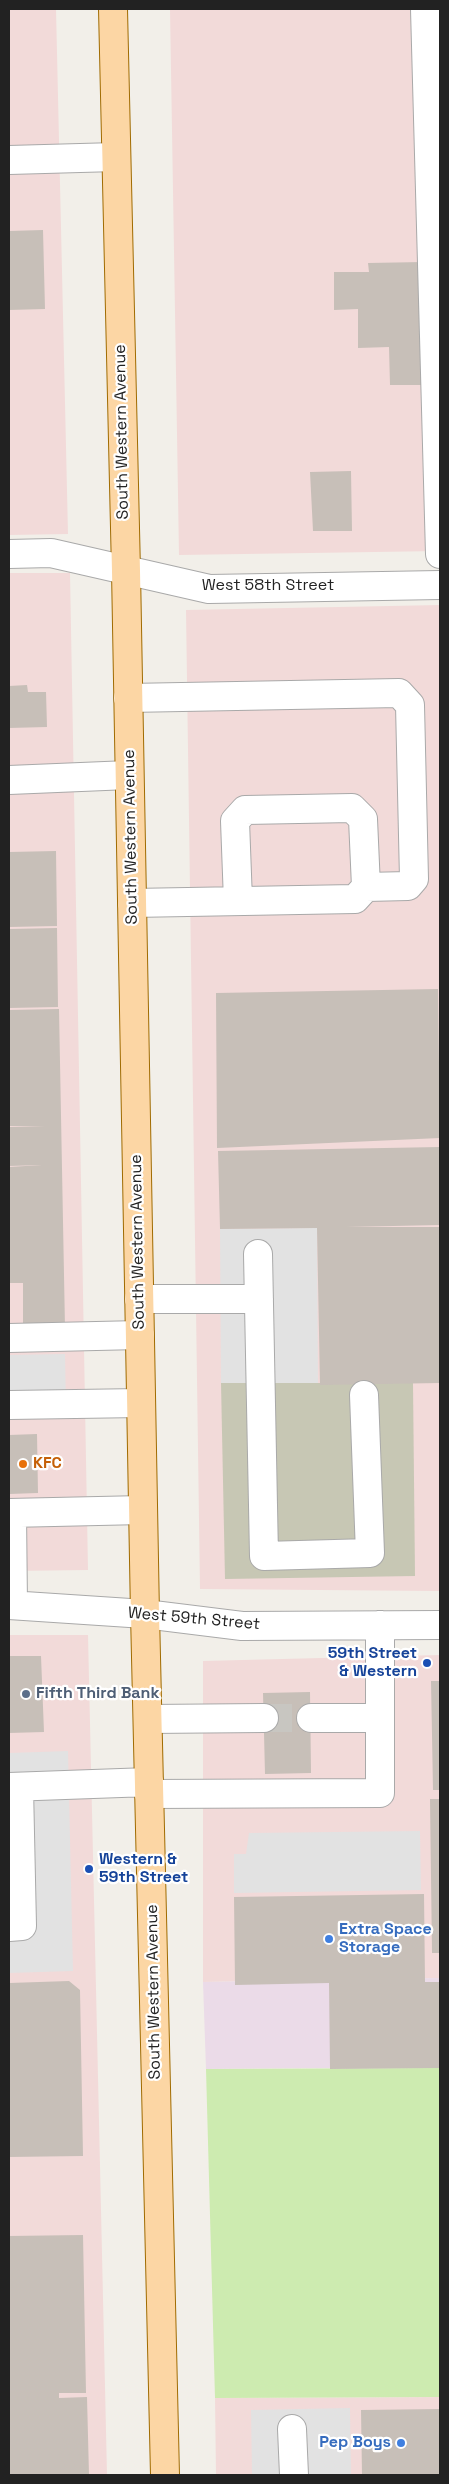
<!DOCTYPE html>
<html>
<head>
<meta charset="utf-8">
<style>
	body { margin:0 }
	#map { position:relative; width:449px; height:2484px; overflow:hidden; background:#f2efe9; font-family:"Space Grotesk",sans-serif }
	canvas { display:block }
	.frame { position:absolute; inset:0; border:10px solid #222; pointer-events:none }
</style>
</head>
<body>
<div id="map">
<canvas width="449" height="2484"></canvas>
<div class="frame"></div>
</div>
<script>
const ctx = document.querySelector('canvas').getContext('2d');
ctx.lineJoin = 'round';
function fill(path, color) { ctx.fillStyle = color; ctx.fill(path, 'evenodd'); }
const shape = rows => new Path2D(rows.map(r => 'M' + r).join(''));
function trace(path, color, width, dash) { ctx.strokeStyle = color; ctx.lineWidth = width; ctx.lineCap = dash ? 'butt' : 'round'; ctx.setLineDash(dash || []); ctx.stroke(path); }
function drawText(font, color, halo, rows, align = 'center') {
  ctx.font = font + ' "Space Grotesk",sans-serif'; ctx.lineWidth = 4.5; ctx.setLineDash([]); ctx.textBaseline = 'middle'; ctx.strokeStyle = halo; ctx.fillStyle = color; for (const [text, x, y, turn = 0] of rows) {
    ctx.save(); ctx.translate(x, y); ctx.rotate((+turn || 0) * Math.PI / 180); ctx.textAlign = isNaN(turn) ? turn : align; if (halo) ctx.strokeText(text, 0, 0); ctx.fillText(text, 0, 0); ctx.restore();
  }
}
fill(shape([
	[9,9,56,9,68,534,9,535],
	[170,9,425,9,440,551,179,555],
	[9,573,70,573,88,1570,9,1571],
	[440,605,440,1591,200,1589,186,610],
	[9,1635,88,1635,107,2475,9,2475],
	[440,1655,440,1978,203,1982,203,1661],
	[440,2397,440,2475,216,2475,215,2398]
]), '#f2dad9');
fill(shape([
	[440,1978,440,2067,206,2069,203,1982]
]), '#ebdbe8');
fill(shape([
	[221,1383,413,1383,415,1576,225,1579]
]), '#c7c7b4');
fill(shape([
	[440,2068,440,2397,215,2398,206,2069]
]), '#cdebb0');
fill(shape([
	[317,1228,318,1383,221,1383,220,1229],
	[65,1354,66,1407,9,1408,9,1355],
	[68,1751,73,1971,9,1973,9,1753],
	[420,1831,421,1890,234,1893,234,1854,246,1854,249,1833],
	[350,2408,351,2475,252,2475,251,2410]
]), '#e2e2e2');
fill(shape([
	[43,230,45,309,9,310,9,231],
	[423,262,425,385,390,385,389,347,358,348,358,309,334,310,334,272,369,272,368,263],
	[351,471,352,531,313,531,310,472],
	[27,685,28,692,46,692,47,727,9,728,9,686],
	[56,851,57,926,9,927,9,852],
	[57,928,58,1007,9,1008,9,929],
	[438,989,440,1138,217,1148,216,993],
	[59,1009,65,1328,23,1328,23,1283,9,1283,9,1167,42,1165,9,1166,9,1127,45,1126,9,1126,9,1010],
	[440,1147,440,1225,346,1227,440,1227,440,1383,320,1385,317,1228,220,1229,218,1151],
	[37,1434,38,1493,9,1494,9,1435],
	[9,1656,41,1656,44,1732,9,1733],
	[431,1681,440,1681,440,1790,433,1790],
	[310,1692,311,1773,265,1774,263,1693],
	[430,1799,440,1799,440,1953,432,1953],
	[424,1894,425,1982,440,1982,440,2068,330,2069,329,1983,235,1985,234,1897],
	[69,1981,80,1990,83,2156,9,2157,9,1983],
	[83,2235,86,2393,59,2393,59,2398,87,2397,89,2475,9,2475,9,2236],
	[440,2409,440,2475,362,2475,361,2410]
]), '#c7bfb8');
trace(shape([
	[264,1718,311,1718]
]), '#c8c6c1', 28, [28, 14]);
const minor = shape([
	[425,9,440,554],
	[9,160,116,157],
	[9,554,51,553,209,589,440,585],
	[128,698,399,693,410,705,414,879,408,886,366,887],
	[9,780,129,775],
	[132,903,355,899,366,887,363,819,352,808,245,810,235,821,238,901],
	[258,1254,264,1556,370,1553,364,1395],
	[139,1299,259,1299],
	[9,1338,140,1335],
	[9,1405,141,1403],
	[9,1513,143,1510],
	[12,1513,13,1605],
	[9,1605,145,1614,242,1626,440,1625],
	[311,1718,380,1718],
	[148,1719,264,1718],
	[9,1787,149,1782],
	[149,1794,380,1793,380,1625],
	[9,1927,22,1926,19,1787],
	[292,2429,294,2475]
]);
const major = shape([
	[113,9,126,571,145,1614,165,2475]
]);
trace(minor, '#a9a9a9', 30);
trace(major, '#a06b00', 30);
trace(minor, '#fff', 28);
trace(major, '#fcd6a4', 28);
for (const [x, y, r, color] of [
	[23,1464,5,"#e8710a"],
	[427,1663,5,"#1a4fb4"],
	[26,1694,5,"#5c6f8a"],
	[89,1869,5,"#1a4fb4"],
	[329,1939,5,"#3f7fe0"],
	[401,2443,5,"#3f7fe0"]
]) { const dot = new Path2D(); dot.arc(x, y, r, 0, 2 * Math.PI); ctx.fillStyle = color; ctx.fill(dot); trace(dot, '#fff', 2); }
drawText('16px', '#222', '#fff', [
	["South Western Avenue",122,432,-91],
	["West 58th Street",268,586],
	["South Western Avenue",131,837,-91],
	["South Western Avenue",138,1242,-91],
	["West 59th Street",194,1619,5],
	["South Western Avenue",154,1992,-91]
]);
drawText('bold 16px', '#c56008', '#fff', [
	["KFC",33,1464]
], 'left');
drawText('bold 16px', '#164399', '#fff', [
	["59th Street",417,1654],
	["& Western",417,1672],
	["Western &",99,1860,"left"],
	["59th Street",99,1878,"left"]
], 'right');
drawText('bold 16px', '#4e5e75', '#fff', [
	["Fifth Third Bank",36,1694]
], 'left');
drawText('bold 16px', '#366cbe', '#fff', [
	["Extra Space",339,1930],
	["Storage",339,1948],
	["Pep Boys",391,2443,"right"]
], 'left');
</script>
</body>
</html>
